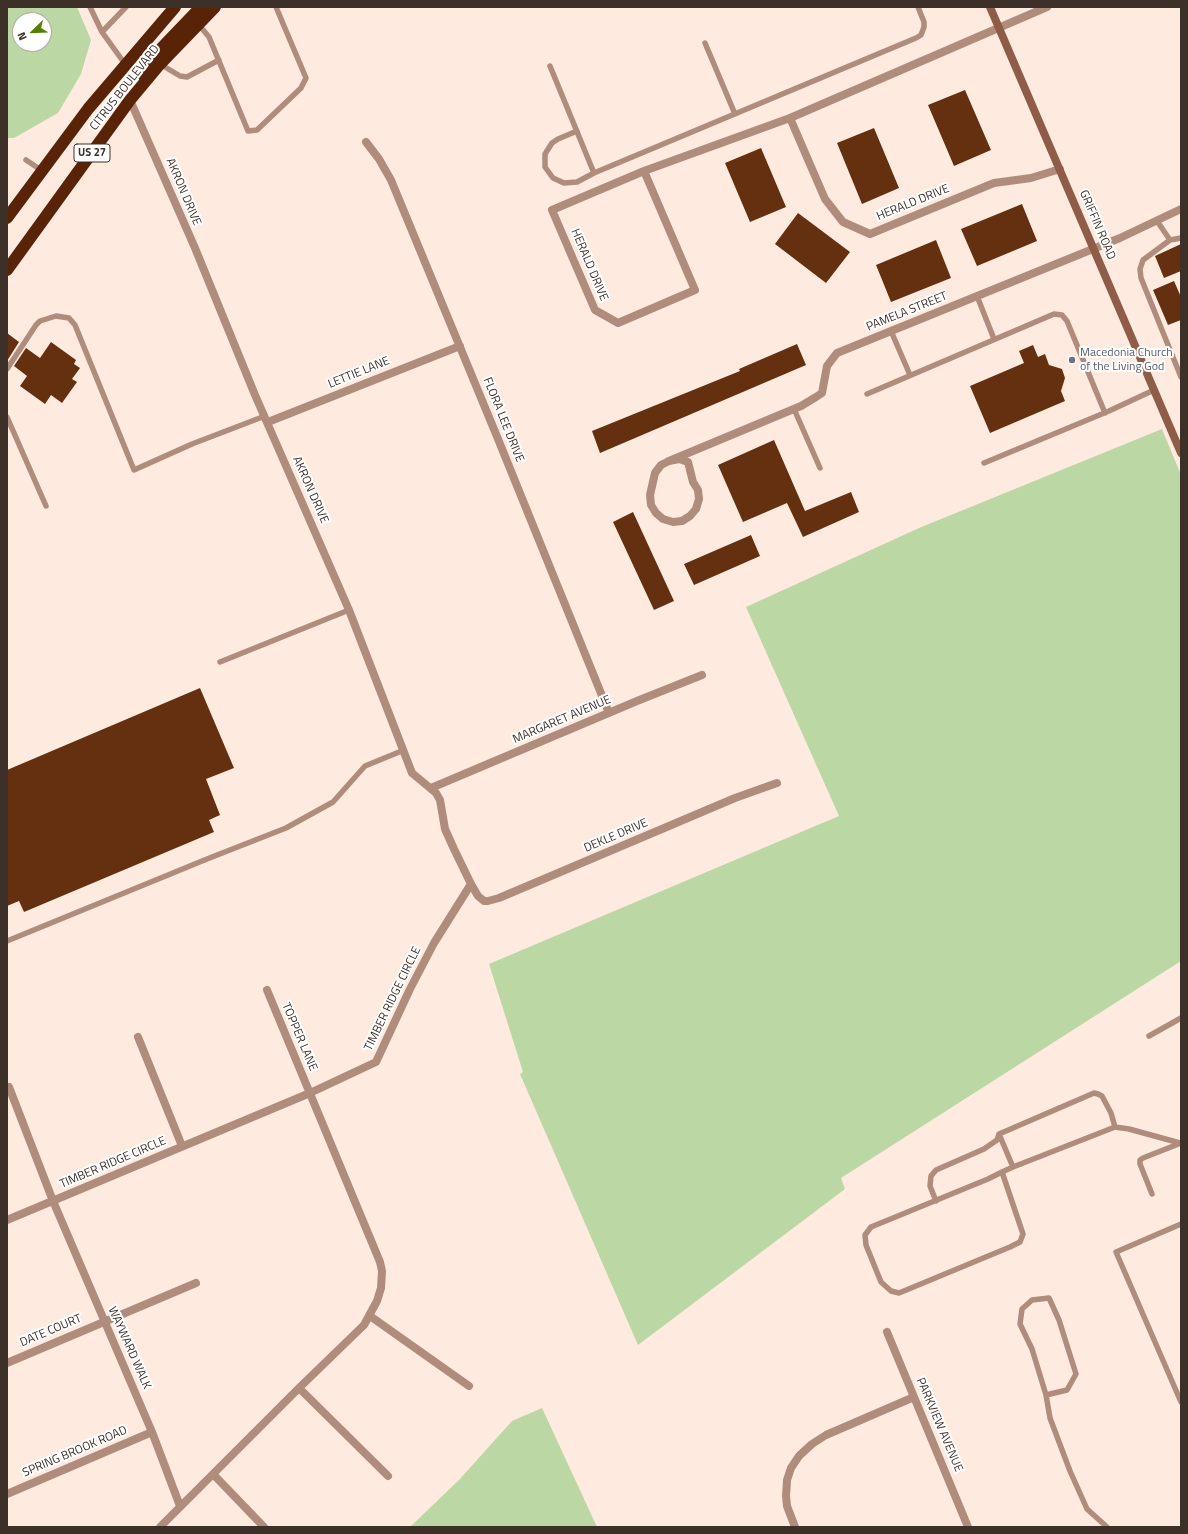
<!DOCTYPE html>
<html>
<head>
<meta charset="utf-8">
<style>
	body { margin:0 }
	#map { position:relative; width:1188px; height:1534px; overflow:hidden; background:#feeade; font-family:"Titillium Web",sans-serif }
	canvas { display:block }
	.frame { position:absolute; inset:0; border:8px solid #3d3028; pointer-events:none }
	.north { position:absolute; left:12px; top:12px; width:40px; height:40px; box-sizing:border-box; background:#fff; border:1px solid #b1aca9; border-radius:50%; rotate:247deg; font-size:11px; font-weight:700; line-height:16px; text-align:center; color:#3d3028 }
	.north::after { content:''; display:block; margin:auto; width:14px; height:18px; background:#567f00; clip-path:polygon(50% 0,100% 100%,50% 72%,0 100%) }
</style>
</head>
<body>
<div id="map">
<canvas width="1188" height="1534"></canvas>
<div class="frame"></div>
<div class="north">N</div>
</div>
<script>
const ctx = document.querySelector('canvas').getContext('2d');
ctx.lineJoin = 'round';
function fill(path, color) { ctx.fillStyle = color; ctx.fill(path, 'evenodd'); }
const shape = rows => new Path2D(rows.map(r => 'M' + r).join(''));
function trace(path, color, width, dash) { ctx.strokeStyle = color; ctx.lineWidth = width; ctx.lineCap = dash ? 'butt' : 'round'; ctx.setLineDash(dash || []); ctx.stroke(path); }
function drawText(font, color, halo, rows, align = 'center') {
  ctx.font = font + ' "Titillium Web",sans-serif'; ctx.lineWidth = 4; ctx.setLineDash([]); ctx.textBaseline = 'middle'; ctx.strokeStyle = halo; ctx.fillStyle = color; for (const [text, x, y, turn = 0] of rows) {
    ctx.save(); ctx.translate(x, y); ctx.rotate((+turn || 0) * Math.PI / 180); ctx.textAlign = isNaN(turn) ? turn : align; if (halo) ctx.strokeText(text, 0, 0); ctx.fillText(text, 0, 0); ctx.restore();
  }
}
fill(shape([
	[7,7,77,7,91,40,81,74,58,113,14,138,7,138],
	[20,20,44,20,44,44,20,44],
	[1162,429,1181,475,1181,961,841,1178,845,1189,638,1345,520,1074,523,1072,489,964,839,816,746,607,919,528],
	[542,1408,597,1527,410,1527,459,1480,512,1421]
]), '#bbd7a4');
fill(shape([
	[965,90,991,150,954,166,928,105],
	[874,128,899,188,862,204,837,143],
	[761,148,786,207,750,222,725,163],
	[1022,204,1037,241,977,266,961,229],
	[798,213,850,252,826,283,775,244],
	[936,240,951,278,891,302,876,265],
	[1181,244,1181,271,1164,278,1155,256],
	[1174,281,1181,297,1181,320,1168,325,1153,290],
	[7,333,19,342,7,361],
	[51,342,76,360,74,364,80,368,72,379,77,382,62,403,51,395,45,404,20,386,27,376,14,366,26,348,40,358],
	[797,344,806,365,600,453,592,431,740,371,739,369],
	[1033,345,1038,357,1045,354,1049,365,1062,369,1065,378,1061,391,1065,401,990,433,970,386,1024,363,1019,351],
	[774,440,805,511,851,492,859,512,803,537,787,503,743,522,718,465],
	[633,512,674,601,654,610,613,522],
	[751,535,760,556,694,585,684,564],
	[200,688,234,768,206,779,220,815,209,820,214,832,24,912,19,901,7,906,7,770]
]), '#643010');
trace(shape([
	[90,7,102,32,125,64],
	[199,25,209,37,248,131,257,130,301,88,306,78,276,7],
	[102,32,126,7],
	[705,43,735,114],
	[160,64,180,76,187,77,219,60],
	[550,66,594,173,916,38,921,35,924,27,924,22,918,7],
	[577,131,558,139,552,143,545,154,545,167,553,178,564,183,577,182,594,173],
	[26,160,41,170],
	[1157,221,1170,240,1181,238],
	[1170,240,1143,260,1140,269,1141,278,1181,377],
	[977,296,994,339],
	[891,331,910,375],
	[7,369,36,325,40,321,56,316,69,318,75,325,134,470,192,444,265,416],
	[867,394,1054,314,1062,315,1067,321,1105,413],
	[794,409,820,468],
	[7,417,46,506],
	[984,463,1109,411,1154,390],
	[220,662,349,610],
	[7,941,207,859,286,828,333,802,365,766,404,750],
	[1149,1036,1181,1018],
	[1115,1127,1111,1113,1102,1096,1098,1094,1094,1093,999,1134,1013,1167,1115,1127,1129,1129,1180,1143],
	[1002,1172,1023,1234,1020,1242,1010,1247,899,1293,891,1291,881,1282,866,1245,865,1235,871,1227,988,1179,1002,1172,1013,1167],
	[1152,1194,1140,1164,1140,1160,1143,1158,1181,1143],
	[936,1201,930,1186,931,1176,936,1170,984,1149,997,1140,999,1134],
	[1181,1224,1116,1252,1181,1402],
	[1046,1395,1067,1390,1076,1374,1059,1320,1049,1298,1032,1300,1022,1309,1020,1324,1032,1349,1046,1395,1050,1418,1070,1471,1087,1509,1107,1527]
]), '#b08c7d', 5.5);
trace(shape([
	[130,100,195,248,255,395,349,610,412,773,436,793,440,800,445,829,454,849,471,884,478,896,484,901,488,901,499,898,735,798,777,783],
	[790,118,825,199,843,222,870,234,994,183,1031,178,1060,169],
	[366,142,379,159,391,180,498,439,609,713],
	[644,171,695,290,618,323,595,310,552,210,644,171],
	[644,171,790,118,1047,7],
	[268,422,460,346],
	[669,461,679,459,688,462,693,482,698,490,699,499,696,509,690,516,682,521,673,522,663,519,656,513,651,505,650,495,655,473,661,465,669,461,801,406,816,397,822,393,827,366,837,353,1120,238,1181,209],
	[431,788,637,701,702,675],
	[138,1037,182,1146],
	[9,1087,53,1201,152,1432,180,1506],
	[7,1220,310,1093,376,1062,410,989,434,943,471,884],
	[370,1316,469,1386],
	[887,1332,968,1527],
	[7,1363,196,1283],
	[299,1388,388,1476],
	[213,1474,264,1527],
	[7,1494,152,1432],
	[160,1527,299,1388,364,1325,377,1301,381,1288,382,1271,380,1262,267,990],
	[795,1527,787,1506,786,1496,787,1480,791,1468,799,1456,812,1444,826,1435,914,1397]
]), '#b08c7d', 8);
trace(shape([
	[990,7,1181,453]
]), '#8f5d47', 8);
trace(shape([
	[143,75,156,54,201,7],
	[7,218,88,109,175,7],
	[7,270,130,100,160,64,215,7]
]), '#582307', 12);
for (const [x, y, r, color] of [
	[1072,360,4,"#6b7280"]
]) { const dot = new Path2D(); dot.arc(x, y, r, 0, 2 * Math.PI); ctx.fillStyle = color; ctx.fill(dot); trace(dot, '#fff', 1.5); }
for (const [x, y, w] of [
	[92,153,36]
]) { const box = new Path2D(); box.roundRect(x - w / 2, y - 9, w, 18, 3); ctx.fillStyle = '#fff'; ctx.fill(box); trace(box, '#3d3028', 1); }
drawText('bold 11px', '#3d3028', null, [
	["US 27",92,153]
]);
drawText('12px', '#3d3028', '#fff', [
	["CITRUS BOULEVARD",125,88,-52],
	["AKRON DRIVE",183,192,67],
	["HERALD DRIVE",913,203,-22],
	["GRIFFIN ROAD",1097,225,67],
	["HERALD DRIVE",589,265,67],
	["PAMELA STREET",907,312,-22],
	["LETTIE LANE",359,373,-22],
	["FLORA LEE DRIVE",503,420,68],
	["AKRON DRIVE",310,490,66],
	["MARGARET AVENUE",562,720,-23],
	["DEKLE DRIVE",616,836,-23],
	["TIMBER RIDGE CIRCLE",393,999,-64],
	["TOPPER LANE",299,1037,67],
	["TIMBER RIDGE CIRCLE",113,1163,-23],
	["DATE COURT",51,1331,-23],
	["WAYWARD WALK",129,1348,66],
	["PARKVIEW AVENUE",939,1425,67],
	["SPRING BROOK ROAD",75,1452,-23]
]);
drawText('12px', '#5b616d', '#fff', [
	["Macedonia Church",1080,353],
	["of the Living God",1080,367]
], 'left');
</script>
</body>
</html>
